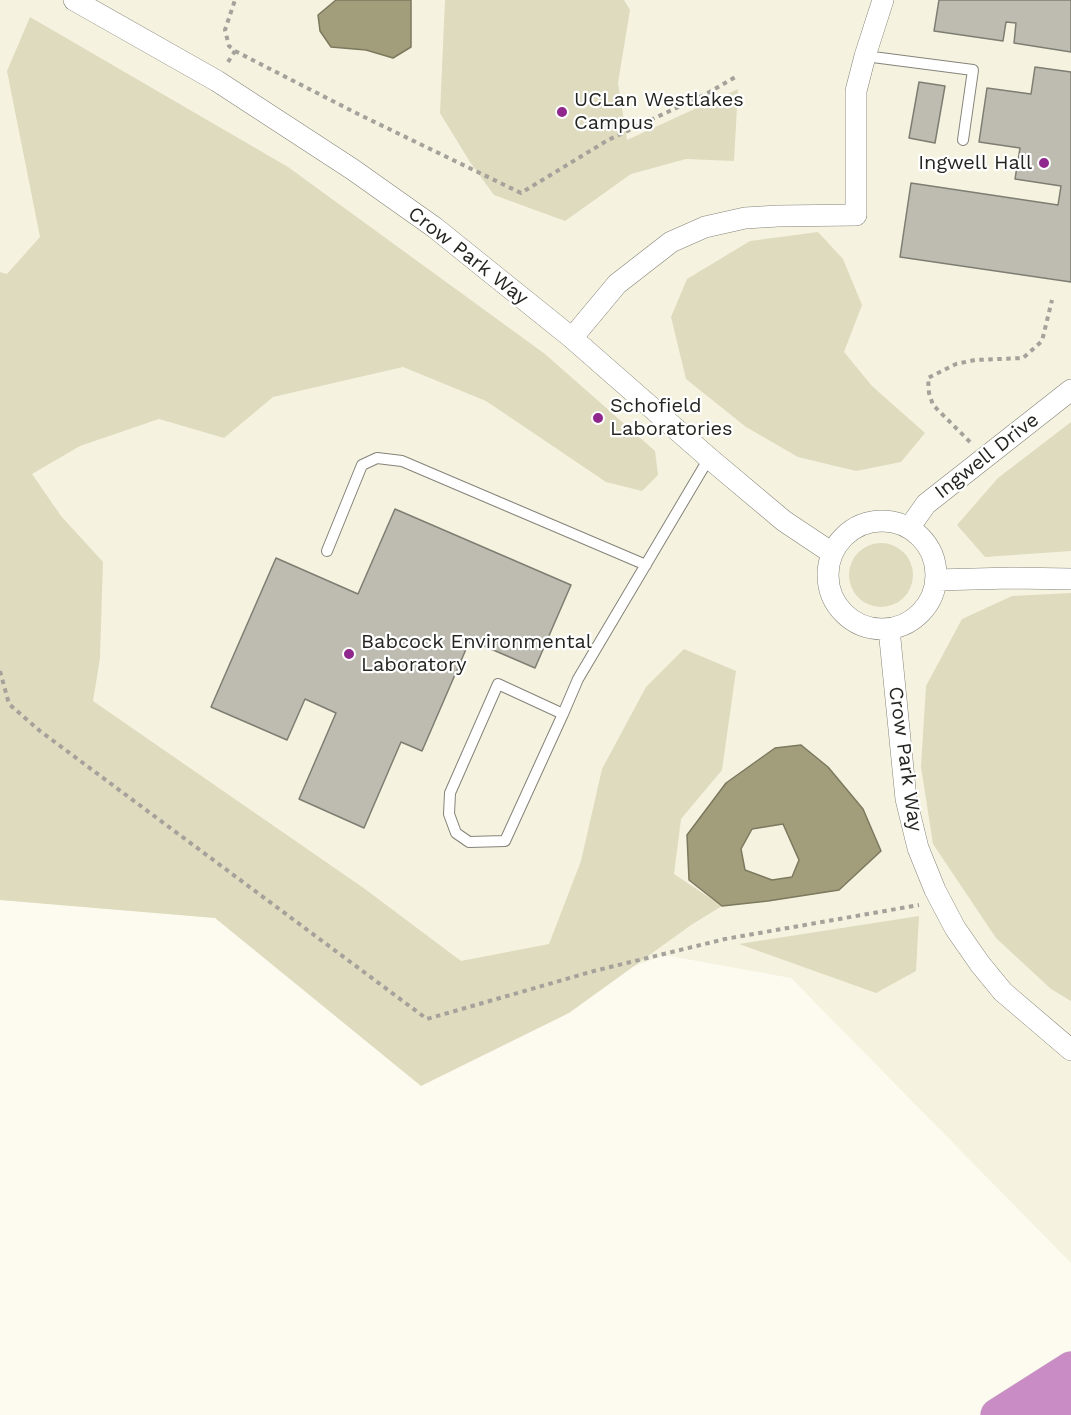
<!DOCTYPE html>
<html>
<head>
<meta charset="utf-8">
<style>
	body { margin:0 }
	canvas { display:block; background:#fdfbef }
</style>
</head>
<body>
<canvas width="1071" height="1415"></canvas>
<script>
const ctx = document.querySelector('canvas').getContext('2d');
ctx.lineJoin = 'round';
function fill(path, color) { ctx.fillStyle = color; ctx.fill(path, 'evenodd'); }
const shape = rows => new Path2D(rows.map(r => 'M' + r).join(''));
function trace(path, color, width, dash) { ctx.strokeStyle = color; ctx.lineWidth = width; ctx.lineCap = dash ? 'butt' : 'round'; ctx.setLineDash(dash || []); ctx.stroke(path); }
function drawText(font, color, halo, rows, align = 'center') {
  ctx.font = font + ' "Work Sans",sans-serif'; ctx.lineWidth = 4.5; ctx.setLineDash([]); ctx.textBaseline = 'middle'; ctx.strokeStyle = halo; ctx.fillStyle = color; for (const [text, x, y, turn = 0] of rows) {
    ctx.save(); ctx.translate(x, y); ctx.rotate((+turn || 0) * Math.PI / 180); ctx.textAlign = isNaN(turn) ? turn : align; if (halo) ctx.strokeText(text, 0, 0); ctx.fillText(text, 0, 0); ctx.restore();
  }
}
fill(shape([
	[0,0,1071,0,1071,1263,791,978,664,955,405,1054,215,918,0,900]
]), '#f5f3df');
fill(shape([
	[445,0,624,0,630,10,618,83,627,140,738,89,734,161,686,159,631,174,565,221,494,195,470,162,440,113],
	[30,17,288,167,545,354,655,451,658,475,642,491,606,482,486,401,403,367,273,397,224,438,159,419,80,446,32,474,61,516,103,562,100,658,93,701,365,889,461,961,549,944,581,861,602,769,646,687,684,649,736,671,722,770,681,819,674,874,722,906,691,925,569,1013,421,1086,215,918,0,900,0,272,7,274,40,237,7,71],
	[818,232,843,259,862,305,844,352,872,386,925,433,901,462,856,471,798,457,746,427,686,379,671,317,687,279,750,241],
	[1071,422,1071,551,985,557,957,525,998,478],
	'849 575a32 32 0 1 1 64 0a32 32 0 1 1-64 0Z',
	[1071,593,1071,1001,1051,989,996,938,933,844,921,767,926,686,962,619,1012,596],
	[919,916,916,971,876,993,739,944]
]), '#dfdbbf');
const water = shape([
	[336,0,411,0,411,47,393,58,366,50,331,47,320,31,318,15,336,0],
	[801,745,828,767,863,809,881,851,839,890,768,901,722,906,689,880,687,835,726,783,775,748,801,745],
	[783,824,799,860,792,877,772,880,745,870,741,849,752,829,783,824]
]);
fill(water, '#a29d7a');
trace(water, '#7c795f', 1.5);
const building = shape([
	[939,0,1071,0,1071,52,1014,43,1016,23,1006,22,1003,41,934,31,939,0],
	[1035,67,1071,72,1071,282,900,257,911,183,1058,205,1061,186,1015,179,1020,148,979,142,987,88,1031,94,1035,67],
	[919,82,945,86,935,143,909,138,919,82],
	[395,509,571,585,535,668,470,640,422,751,401,742,364,828,299,799,336,713,305,699,287,740,211,707,276,558,358,594,395,509]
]);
fill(building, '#bebcb1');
trace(building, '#7e7d72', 1.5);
const service = shape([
	[865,56,973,70,963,140],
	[327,551,362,465,377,458,402,461,646,565],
	[563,714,498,684,450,793,449,814,456,833,469,842,505,841,563,714,578,679,709,458]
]);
const minor = shape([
	[74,0,217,81,352,169,434,227,572,338,709,458,784,521,832,553],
	[572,338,617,284,671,242,705,227,745,218,778,216,856,215,856,91,865,56,883,0],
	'828 575a54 54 0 1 1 108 0a54 54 0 1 1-108 0Z',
	[909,528,926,504,1071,390],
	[936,580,1012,578,1071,579],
	[889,629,906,799,918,848,935,890,955,928,980,964,1003,992,1071,1050]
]);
const trunk = shape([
	[997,1415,1071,1368],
	[1037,1415,1071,1400]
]);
trace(service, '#858379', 12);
trace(minor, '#858379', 22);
trace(trunk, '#dcdcdb', 34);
trace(shape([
	[235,51,358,114,521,193,608,140,706,94,737,76],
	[228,62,235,51,229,46,225,30,235,0],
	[970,442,933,405,929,393,928,378,956,364,975,360,1023,358,1042,341,1052,300],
	[0,671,9,704,40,731,427,1019,594,971,725,939,919,905]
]), '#a4a29a', 4, [4.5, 4.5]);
trace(service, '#fff', 10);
trace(minor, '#fff', 21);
trace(trunk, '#ca8cc4', 33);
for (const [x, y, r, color] of [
	[562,112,6,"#8f278c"],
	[1044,163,6,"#8f278c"],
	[598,418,6,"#8f278c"],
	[349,654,6,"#8f278c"]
]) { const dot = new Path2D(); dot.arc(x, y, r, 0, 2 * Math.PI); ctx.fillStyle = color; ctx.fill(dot); trace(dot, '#fff', 2); }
drawText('20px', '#242420', '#fff', [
	["UCLan Westlakes",574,100],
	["Campus",574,123],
	["Ingwell Hall",1032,163,"right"],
	["Schofield",610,406],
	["Laboratories",610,429],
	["Babcock Environmental",361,642],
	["Laboratory",361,665]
], 'left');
drawText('20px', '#242420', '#fff', [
	["Crow Park Way",468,256,38],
	["Ingwell Drive",987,456,-38],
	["Crow Park Way",905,759,82]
]);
</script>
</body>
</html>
